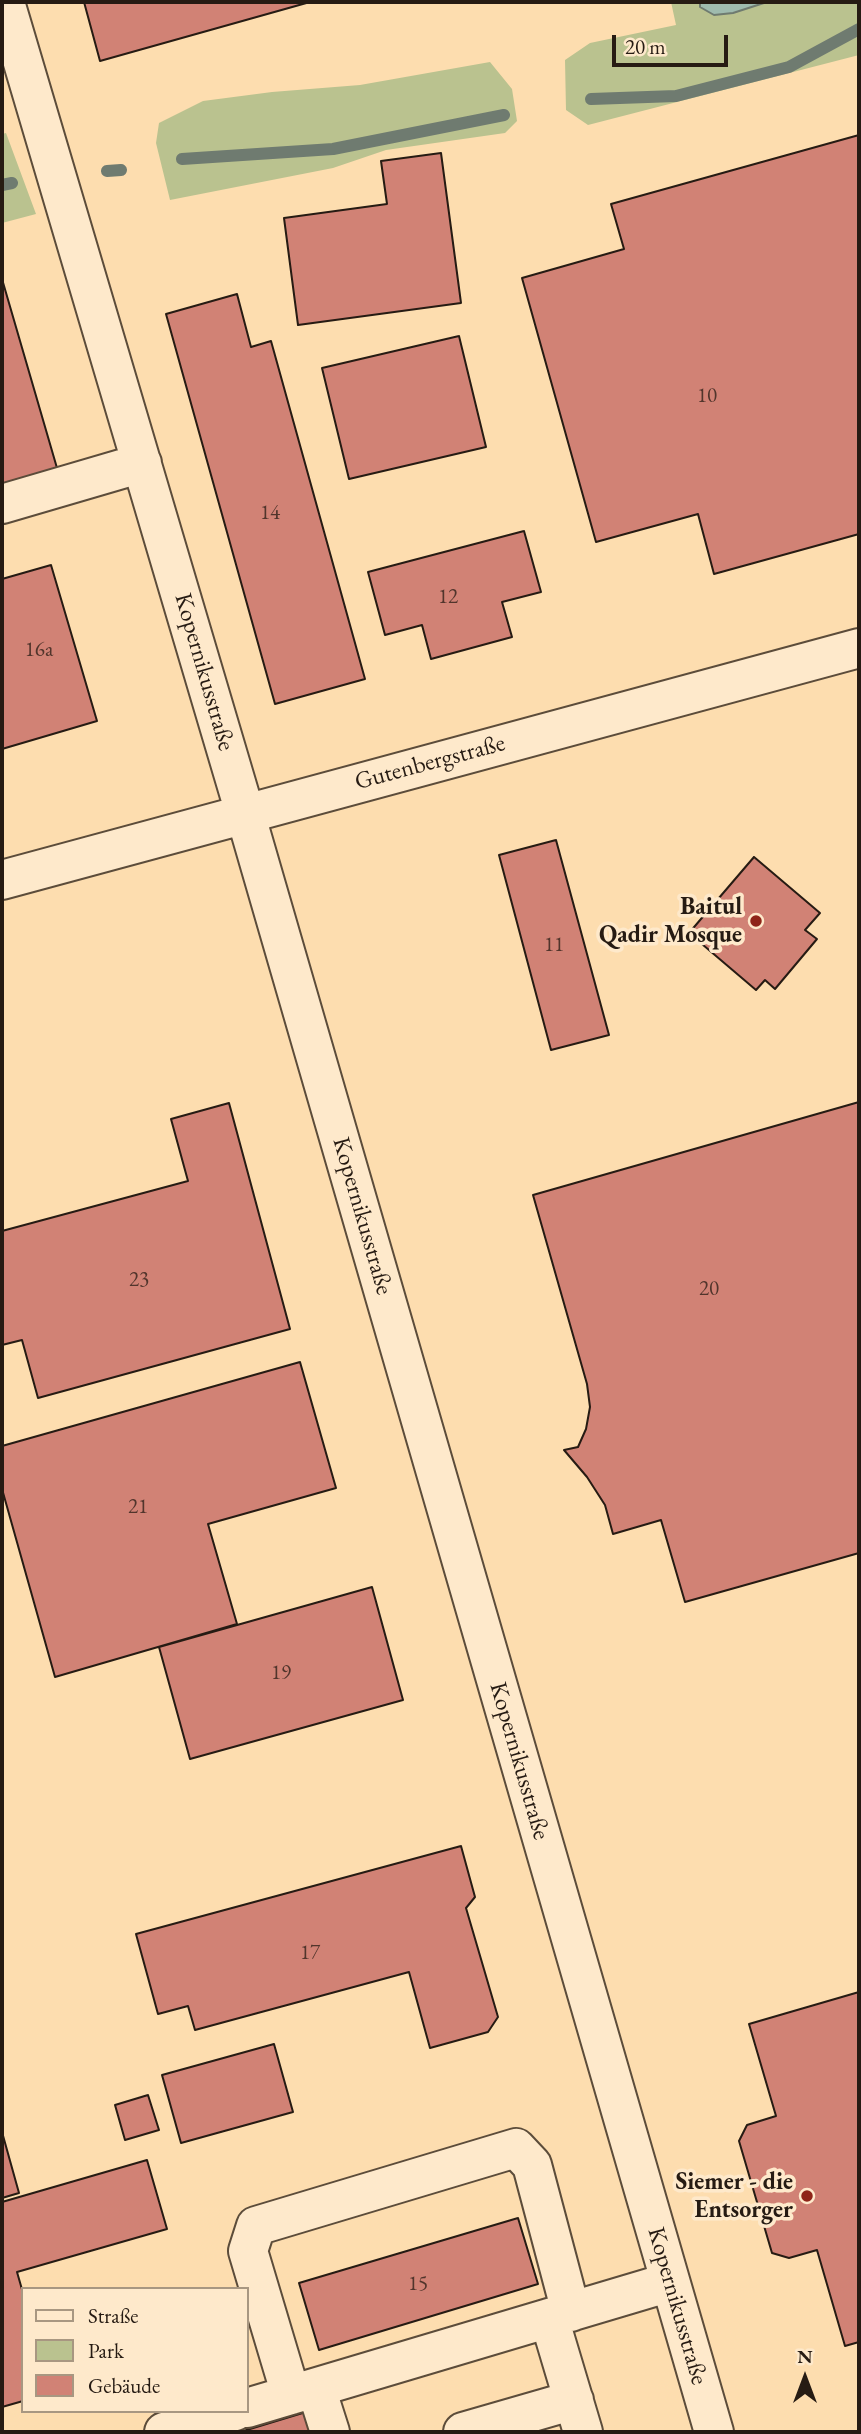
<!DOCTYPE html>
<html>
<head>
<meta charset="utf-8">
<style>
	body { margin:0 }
	#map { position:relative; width:861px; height:2434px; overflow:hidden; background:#fdddaf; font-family:"EB Garamond",serif }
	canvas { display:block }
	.frame { position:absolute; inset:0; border:4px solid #261b13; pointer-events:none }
	.legend { position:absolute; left:21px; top:2287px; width:228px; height:126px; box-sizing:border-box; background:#fee9cb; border:2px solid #a89781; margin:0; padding:9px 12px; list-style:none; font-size:21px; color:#261b13 }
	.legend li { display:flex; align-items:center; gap:14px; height:35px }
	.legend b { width:35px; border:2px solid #a89781 }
	.north { position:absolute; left:770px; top:2343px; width:70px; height:70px; -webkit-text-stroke:5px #fee9cb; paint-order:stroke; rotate:0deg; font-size:19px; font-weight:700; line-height:28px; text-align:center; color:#261b13 }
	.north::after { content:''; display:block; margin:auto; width:24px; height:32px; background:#261b13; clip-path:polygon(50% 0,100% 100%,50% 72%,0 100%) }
	.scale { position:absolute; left:612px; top:35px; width:116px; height:32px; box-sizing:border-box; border:4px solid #261b13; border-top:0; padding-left:9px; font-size:21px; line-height:24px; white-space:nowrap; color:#261b13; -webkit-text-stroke:5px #fee9cb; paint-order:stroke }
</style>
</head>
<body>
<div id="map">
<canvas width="861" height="2434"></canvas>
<div class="frame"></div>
<ul class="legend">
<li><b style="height:9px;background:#fee9cb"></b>Straße</li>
<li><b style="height:19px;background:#bac28f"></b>Park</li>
<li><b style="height:19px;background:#d18275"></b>Gebäude</li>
</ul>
<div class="north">N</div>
<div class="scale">20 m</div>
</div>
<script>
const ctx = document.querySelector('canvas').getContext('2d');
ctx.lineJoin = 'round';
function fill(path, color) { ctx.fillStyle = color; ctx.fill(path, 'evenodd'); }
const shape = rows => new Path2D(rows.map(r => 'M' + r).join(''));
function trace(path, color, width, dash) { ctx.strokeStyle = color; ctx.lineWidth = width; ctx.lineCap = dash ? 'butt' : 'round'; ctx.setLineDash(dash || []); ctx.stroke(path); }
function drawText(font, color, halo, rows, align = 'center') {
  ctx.font = font + ' "EB Garamond",serif'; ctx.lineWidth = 7; ctx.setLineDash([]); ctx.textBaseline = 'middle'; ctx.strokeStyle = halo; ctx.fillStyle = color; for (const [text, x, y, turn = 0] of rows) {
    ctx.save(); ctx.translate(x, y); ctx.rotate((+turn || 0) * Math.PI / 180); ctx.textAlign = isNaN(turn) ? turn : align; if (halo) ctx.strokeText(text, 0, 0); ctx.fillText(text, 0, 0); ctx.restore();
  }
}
fill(shape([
	[671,2,859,2,859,55,588,125,566,110,565,60,590,43,676,25],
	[490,62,512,89,517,121,505,133,386,150,333,168,170,200,156,143,159,123,203,101,272,92,360,85],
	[6,133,36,214,2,223,2,134]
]), '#bac28f');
const water = shape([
	[700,2,767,2,733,13,714,15,700,7,700,2]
]);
fill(water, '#9fbbae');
trace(water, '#6f7b70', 2);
trace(shape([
	[591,99,676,96,789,67,859,29],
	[182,159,333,149,504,115],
	[107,171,121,170],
	[2,185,12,183]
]), '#6f7b70', 12);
const building = shape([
	[84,2,310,2,100,61,84,2],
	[859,135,859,534,714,574,698,514,596,542,522,278,624,249,611,204,859,135],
	[441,153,461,303,298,325,284,218,387,204,381,161,441,153],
	[2,279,57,468,2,484,2,279],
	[237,294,251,347,271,341,365,679,275,704,166,314,237,294],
	[459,336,486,447,349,479,322,368,459,336],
	[524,531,541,592,502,602,512,637,431,659,422,625,385,635,368,572,524,531],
	[51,565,97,721,2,749,2,579,51,565],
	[556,840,609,1035,551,1050,499,855,556,840],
	[754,857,820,913,805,930,817,939,775,989,765,980,756,990,689,933,754,857],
	[859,1102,859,1553,685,1602,661,1520,613,1534,605,1505,587,1477,564,1450,578,1447,586,1429,590,1407,587,1384,533,1195,859,1102],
	[229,1103,290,1329,38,1398,22,1340,2,1345,2,1231,188,1181,171,1119,229,1103],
	[300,1362,336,1488,208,1524,237,1624,55,1677,2,1489,2,1446,300,1362],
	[372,1587,403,1700,190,1759,159,1647,372,1587],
	[461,1846,475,1897,466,1908,498,2017,488,2032,430,2048,409,1972,195,2030,188,2006,158,2014,136,1934,461,1846],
	[859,1992,859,2342,845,2346,817,2250,789,2258,772,2253,739,2141,747,2125,776,2116,749,2024,859,1992],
	[274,2044,293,2112,181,2143,162,2075,274,2044],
	[148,2095,159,2130,125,2140,115,2105,148,2095],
	[2,2132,19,2193,2,2198,2,2132],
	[147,2160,167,2229,17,2272,23,2293,23,2401,2,2407,2,2202,147,2160],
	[518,2218,538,2284,319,2350,299,2283,518,2218],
	[306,2412,312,2432,240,2432,306,2412]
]);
fill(building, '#d18275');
trace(building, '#261b13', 2);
const minor = shape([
	[5,2,245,813,714,2432],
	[2,504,142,463],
	[2,880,859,648],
	[549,2318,583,2432],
	[316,2388,330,2432],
	[291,2395,248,2251,256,2226,516,2148,532,2165,571,2312],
	[247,2408,670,2282],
	[164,2432,235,2411],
	[463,2432,574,2400]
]);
trace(minor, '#5c4c3a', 42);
trace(minor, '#fee9cb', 38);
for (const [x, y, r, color] of [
	[756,921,7,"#8f2418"],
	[807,2196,7,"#8f2418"]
]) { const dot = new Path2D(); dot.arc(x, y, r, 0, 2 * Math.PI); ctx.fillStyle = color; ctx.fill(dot); trace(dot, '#fee9cb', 2.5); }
drawText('21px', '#51352c', null, [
	["10",707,396],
	["14",270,513],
	["12",448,597],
	["16a",39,650],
	["11",554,945],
	["23",139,1280],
	["20",709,1289],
	["21",138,1507],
	["19",281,1673],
	["17",310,1953],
	["15",418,2284]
]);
drawText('24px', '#261b13', '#fee9cb', [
	["Kopernikusstraße",204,672,74],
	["Gutenbergstraße",430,763,-15],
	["Kopernikusstraße",362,1216,74],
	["Kopernikusstraße",519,1761,74],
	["Kopernikusstraße",677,2306,74]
]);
drawText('bold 24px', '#261b13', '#fee9cb', [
	["Baitul",742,907],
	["Qadir Mosque",742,935],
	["Siemer - die",793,2182],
	["Entsorger",793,2210]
], 'right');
</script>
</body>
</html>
